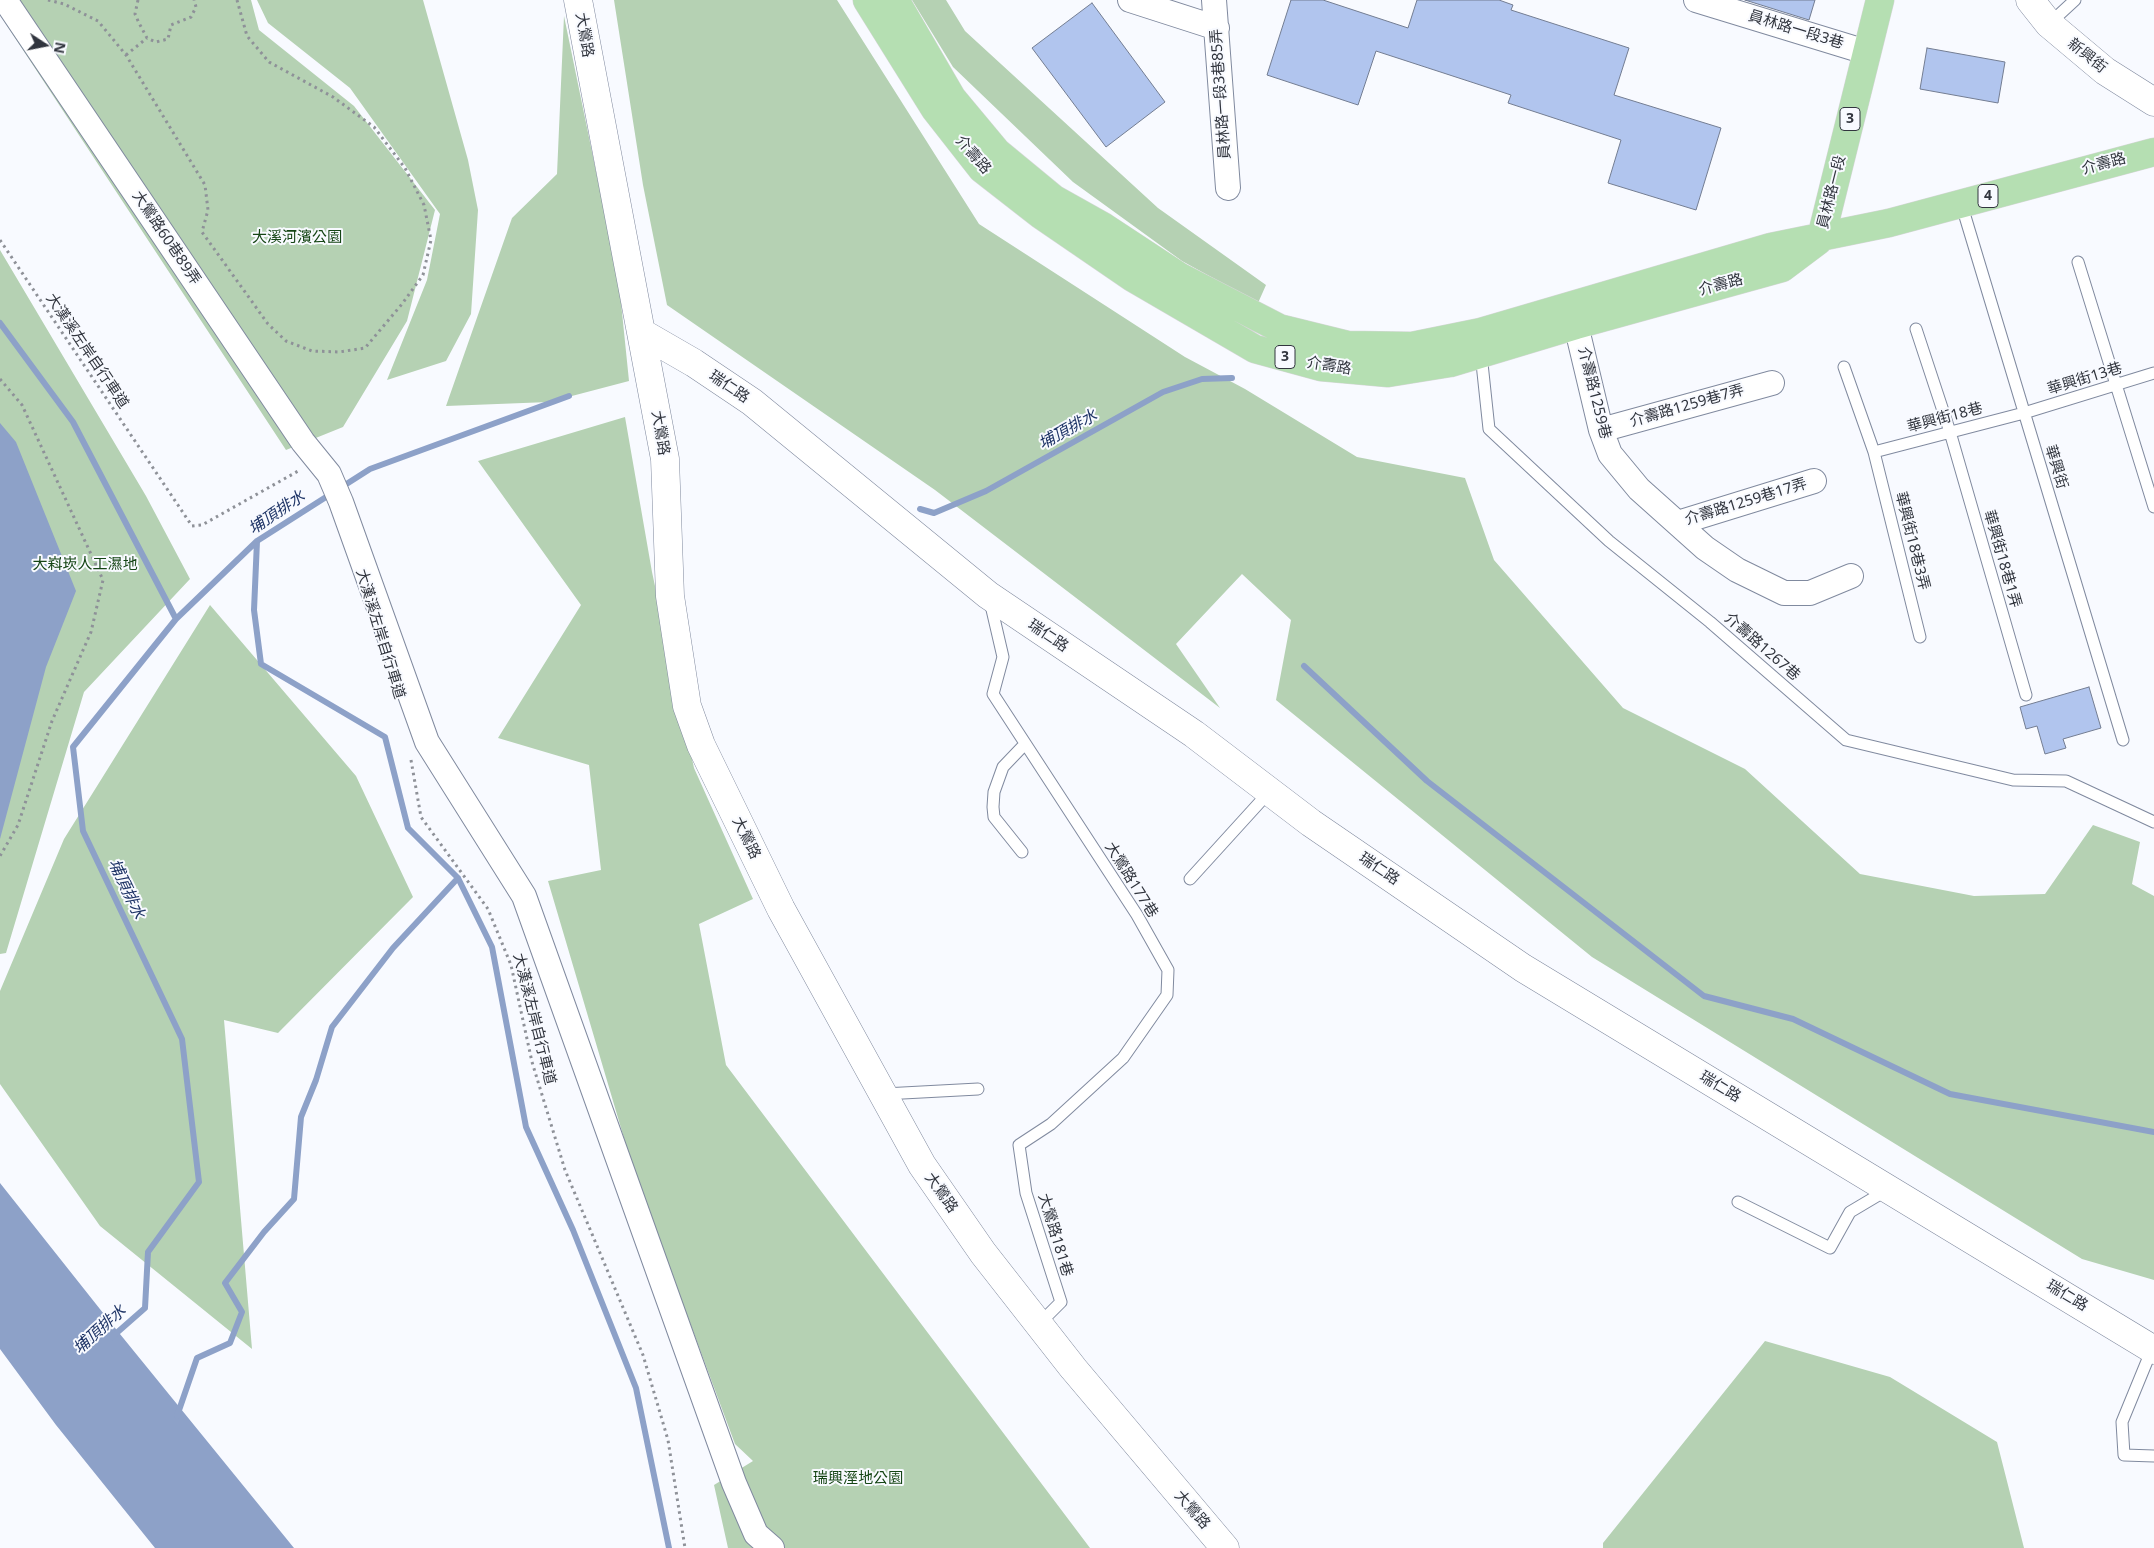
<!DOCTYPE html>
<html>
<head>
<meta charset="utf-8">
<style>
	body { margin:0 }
	#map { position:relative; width:2154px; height:1548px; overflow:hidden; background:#f8faff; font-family:"Noto Sans",sans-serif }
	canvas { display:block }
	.north { position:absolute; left:20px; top:20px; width:50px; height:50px; -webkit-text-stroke:4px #f8faff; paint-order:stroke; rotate:101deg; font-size:14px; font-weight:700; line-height:20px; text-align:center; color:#31353e }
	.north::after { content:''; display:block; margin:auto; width:18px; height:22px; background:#31353e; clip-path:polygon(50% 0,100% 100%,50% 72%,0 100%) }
</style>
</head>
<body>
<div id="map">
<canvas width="2154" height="1548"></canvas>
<div class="north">N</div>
</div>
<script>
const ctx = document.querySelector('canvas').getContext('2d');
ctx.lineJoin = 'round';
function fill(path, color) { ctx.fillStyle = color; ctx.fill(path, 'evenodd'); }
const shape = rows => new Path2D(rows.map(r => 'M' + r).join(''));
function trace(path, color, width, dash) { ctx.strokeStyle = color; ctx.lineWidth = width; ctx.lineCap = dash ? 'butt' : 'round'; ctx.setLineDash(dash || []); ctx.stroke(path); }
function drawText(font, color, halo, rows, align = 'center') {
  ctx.font = font + ' "Noto Sans","Noto Sans TC",sans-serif'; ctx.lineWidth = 4; ctx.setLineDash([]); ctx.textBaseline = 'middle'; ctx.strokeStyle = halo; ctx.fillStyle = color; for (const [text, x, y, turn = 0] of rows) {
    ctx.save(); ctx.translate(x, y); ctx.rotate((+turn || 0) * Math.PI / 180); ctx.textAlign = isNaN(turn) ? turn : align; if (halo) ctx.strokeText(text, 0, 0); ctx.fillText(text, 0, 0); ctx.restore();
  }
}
fill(shape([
	[0,0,251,0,259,30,354,106,435,210,407,321,343,427,286,450,0,15],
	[257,0,423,0,468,160,478,210,471,314,446,361,387,380,427,280,440,214,350,88,268,23],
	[614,0,837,0,979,224,1185,357,1245,389,1357,457,1465,478,1494,560,1623,708,1745,769,1860,874,1974,896,2045,894,2093,825,2140,842,2132,884,2154,896,2154,1280,2082,1259,1592,957,1276,700,1291,620,1242,574,1176,644,1220,708,935,490,667,305,643,185],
	[912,0,946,0,965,31,1158,208,1266,285,1258,303,1182,261,1073,182,953,67],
	[564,16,619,283,629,381,549,402,446,406,512,218,557,174],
	[0,250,146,496,190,579,84,692,6,953,0,954],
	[625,417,652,572,694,768,753,899,699,924,726,1065,1090,1548,728,1548,714,1485,753,1461,735,1444,634,1172,548,881,601,870,589,765,498,738,581,605,478,461],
	[210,605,356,776,413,897,278,1033,224,1020,252,1349,100,1226,0,1084,0,991,64,839],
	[1765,1341,1890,1377,1997,1442,2024,1548,1603,1548,1603,1543]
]), '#b5d1b3');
fill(shape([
	[0,423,16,442,76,591,46,667,0,839],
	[0,1183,111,1323,294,1548,155,1548,56,1425,0,1349]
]), '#8da1c8');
trace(shape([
	[0,323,73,422,176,619],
	[920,509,934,513,986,491,1163,392,1202,379,1232,378],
	[257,541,254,610,261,664,385,737,408,828,458,878,492,947,526,1127,573,1230,636,1388,669,1548],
	[1304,666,1427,781,1704,996,1793,1019,1950,1094,2154,1132],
	[112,1337,145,1308,148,1252,199,1182,182,1039,83,831,73,747,176,619,257,541,370,469,569,396],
	[177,1416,197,1358,230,1343,242,1312,225,1283,264,1232,294,1199,301,1117,316,1080,332,1027,393,948,458,878]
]), '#8da1c8', 6);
const building = shape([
	[1291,0,1323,0,1408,28,1417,0,1499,0,1513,5,1511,10,1629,48,1614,95,1721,128,1696,210,1608,183,1621,140,1508,103,1511,95,1376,51,1358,105,1267,75,1291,0],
	[1745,0,1815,0,1809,20,1745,0],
	[1092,3,1165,102,1106,147,1032,48,1092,3],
	[1927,48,2005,62,1998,103,1920,89,1927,48],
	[2089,687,2101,728,2063,739,2066,748,2045,754,2037,726,2026,729,2020,707,2089,687]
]);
fill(building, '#b1c5ee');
trace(building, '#737d92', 1);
const service = shape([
	[2049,24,2075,0],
	[1961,203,2123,740],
	[2078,262,2154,507],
	[1916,329,1950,432,2026,695],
	[1481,354,1489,429,1609,541,1710,622,1846,740,2013,780,2066,781,2154,822],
	[1844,367,1874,452,1920,637],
	[1874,452,2024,413,2154,373],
	[990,601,1003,657,993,694,1137,915,1168,970,1167,995,1123,1058,1051,1124,1019,1145,1026,1193,1061,1302,1039,1324],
	[1022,852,994,817,993,807,994,792,1003,767,1025,744],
	[1190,879,1270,791],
	[884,1094,978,1089],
	[1738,1202,1830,1248,1850,1212,1887,1190],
	[2152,1349,2122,1422,2124,1455,2154,1456]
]);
const minor = shape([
	[5,0,303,442,329,474,341,502,427,742,524,896,734,1483,756,1534,772,1548],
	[1130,0,1217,28],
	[1214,0,1228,188],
	[1696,0,1866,52],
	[1576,325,1601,430,1610,454,1639,489,1705,548,1737,570,1784,593,1810,593,1851,576],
	[1601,430,1772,383],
	[1678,523,1814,481]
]);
const tertiary = shape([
	[578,0,665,459,670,596,687,706,701,745,781,909,922,1165,983,1253,1073,1368,1225,1548],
	[2030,0,2049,24,2105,71,2154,102],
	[642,333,694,363,752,402,988,595,1194,734,1311,823,1523,968,2154,1350]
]);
const primary = shape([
	[867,0,935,109,982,169,1041,215,1133,278,1255,349,1321,367,1388,373,1450,363,1576,325,1782,268,1818,241],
	[895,0,952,98,997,152,1054,199,1104,227,1180,277,1279,328,1348,345,1412,346,1481,332,1771,247,1889,223,2154,152],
	[1821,238,1880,0]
]);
trace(service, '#808a9f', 13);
trace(minor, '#808a9f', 26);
trace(tertiary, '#808a9f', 29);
trace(primary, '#d6d7d8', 29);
trace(shape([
	[48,0,64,4,98,21,126,55,205,185,208,210,202,232,268,324,286,341,312,351,339,352,365,348,402,304,423,275,431,240,424,205,405,168,374,127,333,97,269,62,247,36,237,0],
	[138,0,135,14,139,23,147,38,156,42,168,39,171,25,191,17,196,7,194,0],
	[126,55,147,38],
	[0,240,192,526,202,525,300,470],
	[0,379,22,405,103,580,91,632,52,721,18,825,0,856],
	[411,760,421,817,488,909,511,965,532,1062,565,1170,643,1355,668,1440,685,1548]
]), '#8e9198', 3, [2.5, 4]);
trace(service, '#fff', 11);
trace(minor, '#fff', 24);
trace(tertiary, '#fff', 28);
trace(primary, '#b5dfb2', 28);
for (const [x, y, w] of [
	[1850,119,20],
	[1988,196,20],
	[1285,357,20]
]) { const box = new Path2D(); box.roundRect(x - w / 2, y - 11.5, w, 23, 4); ctx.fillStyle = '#f8faff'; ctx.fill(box); trace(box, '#31353e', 1); }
drawText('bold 14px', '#31353e', null, [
	["3",1850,119],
	["4",1988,196],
	["3",1285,357]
]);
drawText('15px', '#31353e', '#f8faff', [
	["員林路一段3巷",1796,30,17],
	["大鶯路",584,35,80],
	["新興街",2087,56,39],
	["員林路一段3巷85弄",1221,94,-94],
	["介壽路",973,155,49],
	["介壽路",2104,164,-15],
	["員林路一段",1832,192,-76],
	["大鶯路60巷89弄",166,238,56],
	["介壽路",1721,285,-15],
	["大漢溪左岸自行車道",87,351,56],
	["介壽路",1329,366,9],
	["華興街13巷",2085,379,-17],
	["瑞仁路",729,387,34],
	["介壽路1259巷",1594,393,76],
	["介壽路1259巷7弄",1687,406,-16],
	["華興街18巷",1945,418,-15],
	["大鶯路",660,433,80],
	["華興街",2056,467,73],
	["介壽路1259巷17弄",1746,502,-17],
	["華興街18巷3弄",1912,541,76],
	["華興街18巷1弄",2002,559,74],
	["大漢溪左岸自行車道",380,634,73],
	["瑞仁路",1048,636,34],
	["介壽路1267巷",1762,647,41],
	["大鶯路",746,838,64],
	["瑞仁路",1379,869,34],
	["大鶯路177巷",1131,880,58],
	["大漢溪左岸自行車道",534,1019,76],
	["瑞仁路",1720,1087,31],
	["大鶯路",941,1193,55],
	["大鶯路181巷",1055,1235,73],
	["瑞仁路",2067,1296,31],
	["大鶯路",1192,1510,49]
]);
drawText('15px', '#154515', '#f8faff', [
	["大溪河濱公園",297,238],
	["大嵙崁人工濕地",85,565],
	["瑞興溼地公園",858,1479]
]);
drawText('italic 16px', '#1e3466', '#f8faff', [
	["埔頂排水",1068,430,-29],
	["埔頂排水",277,513,-34],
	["埔頂排水",126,889,65],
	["埔頂排水",100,1330,-42]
]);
</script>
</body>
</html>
